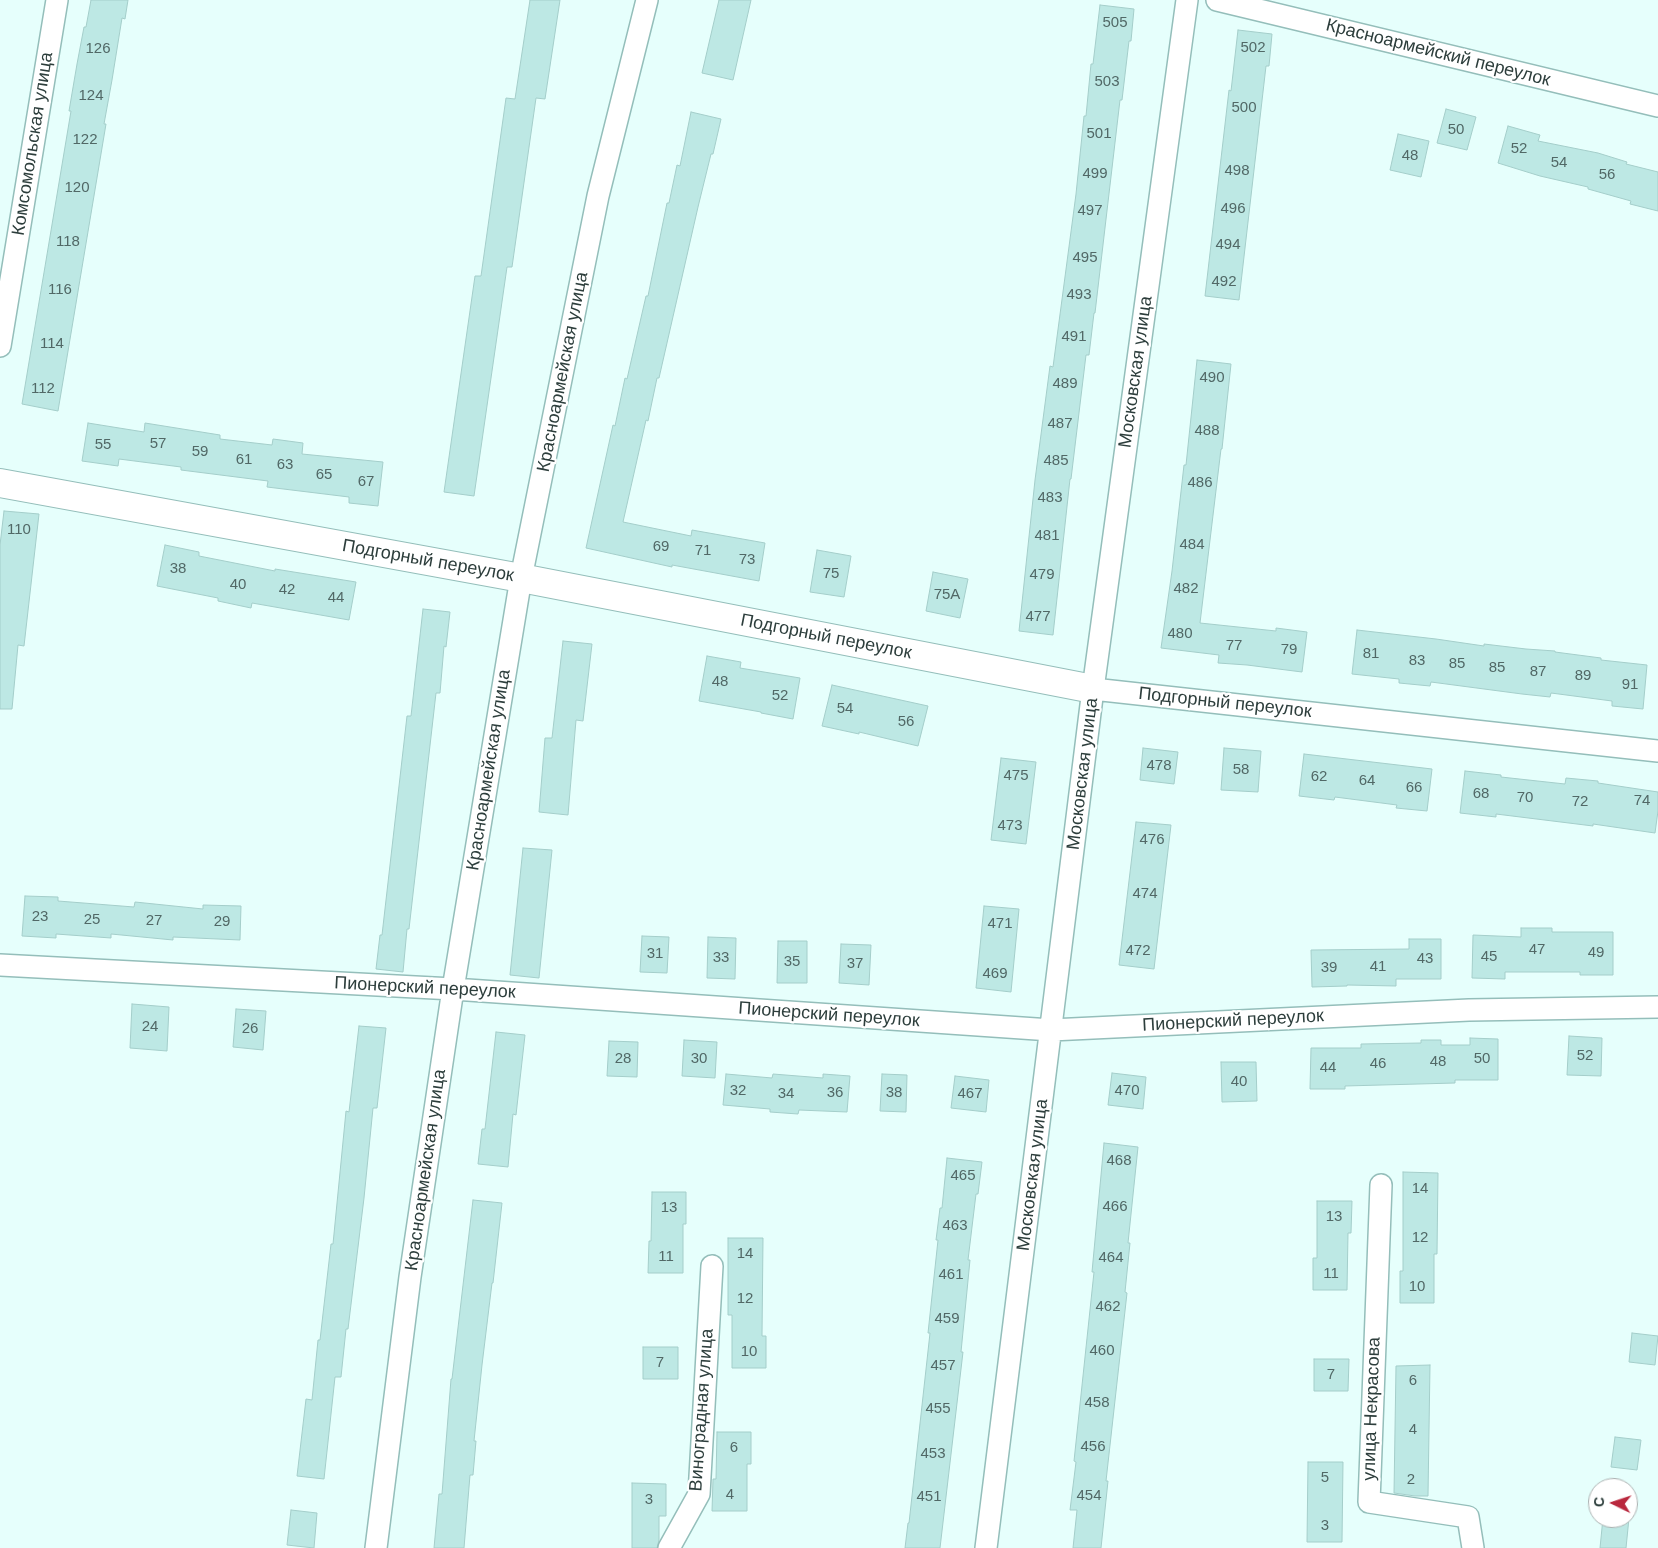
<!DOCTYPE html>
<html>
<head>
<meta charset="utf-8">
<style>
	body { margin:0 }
	#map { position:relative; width:1658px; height:1548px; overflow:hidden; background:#e6fffc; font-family:Arial,sans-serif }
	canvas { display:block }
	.north { position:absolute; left:1588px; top:1478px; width:50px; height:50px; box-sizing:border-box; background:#fff; border:1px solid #abb2b1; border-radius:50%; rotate:274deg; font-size:14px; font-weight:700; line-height:20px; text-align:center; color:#2d3e3c }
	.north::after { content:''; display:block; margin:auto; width:18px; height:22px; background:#b9283e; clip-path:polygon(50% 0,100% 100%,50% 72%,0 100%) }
</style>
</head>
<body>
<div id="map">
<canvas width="1658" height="1548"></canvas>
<div class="north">С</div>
</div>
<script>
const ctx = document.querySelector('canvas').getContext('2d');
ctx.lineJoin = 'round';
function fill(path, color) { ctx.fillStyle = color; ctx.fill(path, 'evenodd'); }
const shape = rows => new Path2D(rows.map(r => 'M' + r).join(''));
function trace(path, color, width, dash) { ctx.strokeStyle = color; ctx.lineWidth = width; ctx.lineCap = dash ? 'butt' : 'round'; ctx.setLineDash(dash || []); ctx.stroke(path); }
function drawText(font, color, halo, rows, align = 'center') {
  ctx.font = font + ' Arial,sans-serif'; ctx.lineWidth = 4.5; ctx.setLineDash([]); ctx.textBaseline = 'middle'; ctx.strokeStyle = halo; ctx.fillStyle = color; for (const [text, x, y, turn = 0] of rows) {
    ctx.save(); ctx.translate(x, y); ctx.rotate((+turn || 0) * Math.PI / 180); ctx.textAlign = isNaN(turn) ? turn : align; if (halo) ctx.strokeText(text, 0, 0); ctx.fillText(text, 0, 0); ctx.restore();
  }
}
const building = shape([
	[91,0,128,0,125,19,122,18,112,80,104,124,106,124,58,411,22,404,71,111,69,111,77,64,84,27,86,27,91,0],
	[530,0,560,0,545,99,536,98,512,267,507,267,474,496,444,492,475,276,481,276,506,98,515,99,530,0],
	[719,0,751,0,733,80,702,73,719,0],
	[1100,5,1134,9,1131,41,1129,41,1122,100,1120,100,1095,313,1094,313,1089,355,1086,355,1071,479,1070,479,1053,635,1019,631,1035,480,1050,366,1053,367,1076,194,1084,116,1086,116,1091,64,1093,64,1100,5],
	[1238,30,1272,34,1269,66,1266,66,1239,300,1205,296,1229,90,1231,91,1238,30],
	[1446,109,1476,117,1467,150,1437,143,1446,109],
	[691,112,721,119,713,154,711,154,698,207,659,378,657,378,648,421,646,420,623,522,691,536,692,530,765,543,759,581,672,565,672,567,586,548,613,425,615,426,625,378,627,379,646,296,648,296,667,203,669,203,677,165,680,166,691,112],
	[1508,126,1540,135,1538,141,1598,153,1627,162,1626,164,1658,172,1658,211,1630,204,1631,201,1588,189,1588,187,1540,176,1498,163,1508,126],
	[1398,134,1429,141,1421,177,1390,170,1398,134],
	[1197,360,1231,364,1222,449,1221,449,1200,623,1276,631,1276,628,1307,632,1302,672,1247,665,1218,663,1219,655,1161,648,1172,571,1184,465,1186,465,1197,360],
	[88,423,144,432,145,423,220,435,220,439,272,445,273,439,303,443,302,454,383,462,378,506,349,503,349,497,267,487,268,481,181,470,181,467,119,459,118,466,82,461,88,423],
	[4,511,39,514,24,646,18,645,12,709,0,709,0,545,4,511],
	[165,545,199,552,199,556,275,571,275,569,356,582,349,620,252,603,251,608,218,601,218,598,157,586,165,545],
	[817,550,851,556,844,597,810,592,817,550],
	[933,572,968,579,960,618,926,611,933,572],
	[423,609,450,612,446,647,444,646,440,693,436,693,409,929,407,929,403,972,376,969,380,935,382,935,407,716,411,716,423,609],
	[1357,630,1436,639,1484,646,1484,644,1526,649,1555,651,1555,652,1601,658,1601,660,1647,665,1643,709,1612,706,1612,701,1551,693,1550,697,1522,694,1431,682,1430,686,1399,683,1399,679,1352,674,1357,630],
	[563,641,592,644,583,721,576,720,568,815,539,812,545,738,552,738,563,641],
	[707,656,741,662,740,668,800,678,793,719,761,713,761,712,699,701,707,656],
	[832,685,928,706,918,746,859,732,859,734,822,726,832,685],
	[1143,748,1178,752,1174,784,1140,780,1143,748],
	[1224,748,1261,751,1258,792,1221,790,1224,748],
	[1304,754,1432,769,1427,811,1396,808,1397,805,1335,797,1334,800,1299,796,1304,754],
	[1001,758,1036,762,1026,844,991,840,1001,758],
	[1465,771,1501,775,1501,777,1565,784,1566,778,1598,781,1598,783,1658,792,1658,811,1655,833,1593,824,1593,826,1496,814,1496,817,1460,813,1465,771],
	[1136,822,1171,825,1154,969,1119,965,1136,822],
	[523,848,552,850,539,978,510,975,523,848],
	[25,896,58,897,58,901,134,907,135,902,203,909,203,905,241,906,240,940,173,937,173,940,111,934,111,938,56,934,56,938,22,936,25,896],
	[984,906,1019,909,1011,992,976,988,984,906],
	[1521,928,1552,928,1552,932,1613,932,1613,975,1580,975,1580,972,1505,972,1505,979,1472,978,1473,935,1521,937,1521,928],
	[642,936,669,937,667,973,640,972,642,936],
	[708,937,736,938,735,979,707,978,708,937],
	[1409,939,1441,939,1441,979,1396,979,1396,986,1347,985,1347,986,1312,987,1311,950,1409,949,1409,939],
	[778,941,807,941,807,983,777,983,778,941],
	[841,944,871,945,869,985,839,983,841,944],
	[132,1004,169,1007,167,1051,130,1048,132,1004],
	[236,1009,266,1011,263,1050,233,1047,236,1009],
	[359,1026,386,1028,377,1108,373,1108,364,1198,348,1329,346,1329,341,1377,335,1377,324,1479,297,1476,306,1399,312,1400,318,1340,320,1340,331,1244,333,1244,346,1111,349,1112,359,1026],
	[496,1032,525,1035,516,1115,513,1114,508,1167,478,1164,482,1129,485,1129,496,1032],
	[1569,1036,1602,1038,1601,1076,1567,1075,1569,1036],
	[1470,1038,1498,1039,1498,1080,1455,1080,1455,1083,1345,1086,1345,1089,1310,1089,1311,1048,1361,1048,1361,1044,1421,1043,1421,1040,1441,1040,1441,1045,1470,1045,1470,1038],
	[684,1040,717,1042,715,1078,682,1076,684,1040],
	[609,1041,638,1042,637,1077,607,1076,609,1041],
	[1221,1062,1256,1062,1257,1101,1222,1102,1221,1062],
	[1112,1073,1146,1077,1143,1109,1108,1105,1112,1073],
	[726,1074,772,1078,773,1074,823,1078,823,1074,850,1076,847,1112,799,1110,798,1114,770,1112,770,1109,723,1105,726,1074],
	[882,1074,907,1075,906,1112,880,1111,882,1074],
	[955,1076,989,1080,986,1112,951,1108,955,1076],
	[1104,1143,1138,1147,1128,1243,1130,1243,1125,1292,1127,1293,1106,1481,1108,1481,1101,1548,1073,1548,1077,1510,1070,1510,1076,1462,1074,1461,1094,1272,1092,1272,1104,1143],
	[947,1158,982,1162,978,1194,976,1194,968,1260,970,1260,961,1352,963,1352,940,1548,905,1548,908,1523,909,1523,930,1333,928,1333,938,1240,936,1240,940,1208,942,1208,947,1158],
	[1403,1172,1438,1173,1437,1254,1434,1254,1434,1303,1400,1303,1400,1271,1403,1271,1403,1172],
	[652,1192,686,1192,686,1224,683,1224,683,1273,648,1273,649,1241,651,1241,652,1192],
	[473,1200,502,1203,493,1283,492,1283,482,1365,474,1441,476,1441,473,1475,470,1475,464,1548,434,1548,439,1494,442,1494,451,1379,452,1379,473,1200],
	[1317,1201,1352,1201,1351,1233,1348,1233,1347,1290,1313,1290,1313,1258,1317,1258,1317,1201],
	[728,1238,763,1238,762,1336,766,1336,766,1368,732,1368,732,1315,728,1315,728,1238],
	[1632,1333,1658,1336,1655,1365,1629,1362,1632,1333],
	[643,1347,678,1347,678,1379,643,1379,643,1347],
	[1314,1359,1349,1359,1348,1391,1314,1391,1314,1359],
	[1430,1365,1428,1496,1415,1496,1394,1493,1396,1366,1430,1365],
	[717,1432,751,1432,751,1464,747,1464,747,1511,712,1511,713,1479,716,1479,717,1432],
	[1615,1437,1641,1440,1637,1470,1611,1467,1615,1437],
	[1308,1462,1343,1462,1342,1542,1307,1542,1308,1462],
	[632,1483,666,1484,666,1516,659,1516,659,1540,657,1548,632,1548,632,1483],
	[291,1510,317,1513,314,1548,287,1545,291,1510],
	[1603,1518,1629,1518,1626,1548,1600,1548,1603,1518]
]);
fill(building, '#bde8e4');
trace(building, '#a4ceca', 1);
const street = shape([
	[1217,0,1658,106],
	[0,346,57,0],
	[1093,689,1658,751],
	[0,965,453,989,1051,1030,1469,1010,1658,1007],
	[1381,1185,1369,1502,1468,1517,1473,1548],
	[376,1548,410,1277,453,989,521,578,598,196,647,0],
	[669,1548,699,1494,712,1266],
	[986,1548,1093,689,1187,0]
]);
const secondary = shape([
	[0,483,521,578,1093,689]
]);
trace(street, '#94beba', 24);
trace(secondary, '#94beba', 30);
trace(street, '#fff', 21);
trace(secondary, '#fff', 28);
drawText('15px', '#516866', null, [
	["505",1115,23],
	["502",1253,48],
	["126",98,49],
	["503",1107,82],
	["124",91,96],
	["500",1244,108],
	["50",1456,130],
	["501",1099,134],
	["122",85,140],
	["52",1519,149],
	["48",1410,156],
	["54",1559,163],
	["498",1237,171],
	["499",1095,174],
	["56",1607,175],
	["120",77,188],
	["496",1233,209],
	["497",1090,211],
	["118",68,242],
	["494",1228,245],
	["495",1085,258],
	["492",1224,282],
	["116",60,290],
	["493",1079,295],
	["491",1074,337],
	["114",52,344],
	["490",1212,378],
	["489",1065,384],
	["112",43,389],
	["487",1060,424],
	["488",1207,431],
	["57",158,444],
	["55",103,445],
	["59",200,452],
	["61",244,460],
	["485",1056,461],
	["63",285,465],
	["65",324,475],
	["67",366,482],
	["486",1200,483],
	["483",1050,498],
	["110",19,530],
	["481",1047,536],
	["484",1192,545],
	["69",661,547],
	["71",703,551],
	["73",747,560],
	["38",178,569],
	["75",831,574],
	["479",1042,575],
	["40",238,585],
	["482",1186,589],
	["42",287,590],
	["75А",947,595],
	["44",336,598],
	["477",1038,617],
	["480",1180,634],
	["77",1234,646],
	["79",1289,650],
	["81",1371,654],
	["83",1417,661],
	["85",1457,664],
	["85",1497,668],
	["87",1538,672],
	["89",1583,676],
	["48",720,682],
	["91",1630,685],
	["52",780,696],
	["54",845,709],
	["56",906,722],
	["478",1159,766],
	["58",1241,770],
	["475",1016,776],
	["62",1319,777],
	["64",1367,781],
	["66",1414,788],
	["68",1481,794],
	["70",1525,798],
	["74",1642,801],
	["72",1580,802],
	["473",1010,826],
	["476",1152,840],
	["474",1145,894],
	["23",40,917],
	["25",92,920],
	["27",154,921],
	["29",222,922],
	["471",1000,924],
	["47",1537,950],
	["472",1138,951],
	["49",1596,953],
	["31",655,954],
	["45",1489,957],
	["33",721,958],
	["43",1425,959],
	["35",792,962],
	["37",855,964],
	["41",1378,967],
	["39",1329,968],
	["469",995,974],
	["24",150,1027],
	["26",250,1029],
	["52",1585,1056],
	["28",623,1059],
	["30",699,1059],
	["50",1482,1059],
	["48",1438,1062],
	["46",1378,1064],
	["44",1328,1068],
	["40",1239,1082],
	["32",738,1091],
	["470",1127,1091],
	["36",835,1093],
	["38",894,1093],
	["34",786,1094],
	["467",970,1094],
	["468",1119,1161],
	["465",963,1176],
	["14",1420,1189],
	["466",1115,1207],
	["13",669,1208],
	["13",1334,1217],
	["463",955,1226],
	["12",1420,1238],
	["14",745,1254],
	["11",666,1257],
	["464",1111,1258],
	["11",1331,1274],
	["461",951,1275],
	["10",1417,1287],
	["12",745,1299],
	["462",1108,1307],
	["459",947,1319],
	["460",1102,1351],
	["10",749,1352],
	["7",660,1363],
	["457",943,1366],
	["7",1331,1375],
	["6",1413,1381],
	["458",1097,1403],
	["455",938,1409],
	["4",1413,1430],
	["456",1093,1447],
	["6",734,1448],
	["453",933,1454],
	["5",1325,1478],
	["2",1411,1480],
	["4",730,1495],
	["454",1089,1496],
	["451",929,1497],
	["3",649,1500],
	["3",1325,1526]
]);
drawText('18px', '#2d3e3c', '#fff', [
	["Красноармейский переулок",1438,53,14],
	["Комсомольская улица",33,144,-81],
	["Красноармейская улица",563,372,-79],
	["Московская улица",1136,372,-82],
	["Подгорный переулок",428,561,10],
	["Подгорный переулок",826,637,11],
	["Подгорный переулок",1225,703,6],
	["Красноармейская улица",489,770,-81],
	["Московская улица",1083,774,-83],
	["Пионерский переулок",425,988,3],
	["Пионерский переулок",829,1015,4],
	["Пионерский переулок",1233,1021,-3],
	["Красноармейская улица",426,1170,-82],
	["Московская улица",1033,1175,-83],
	["улица Некрасова",1372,1409,-88],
	["Виноградная улица",702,1410,-86]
]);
</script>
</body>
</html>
